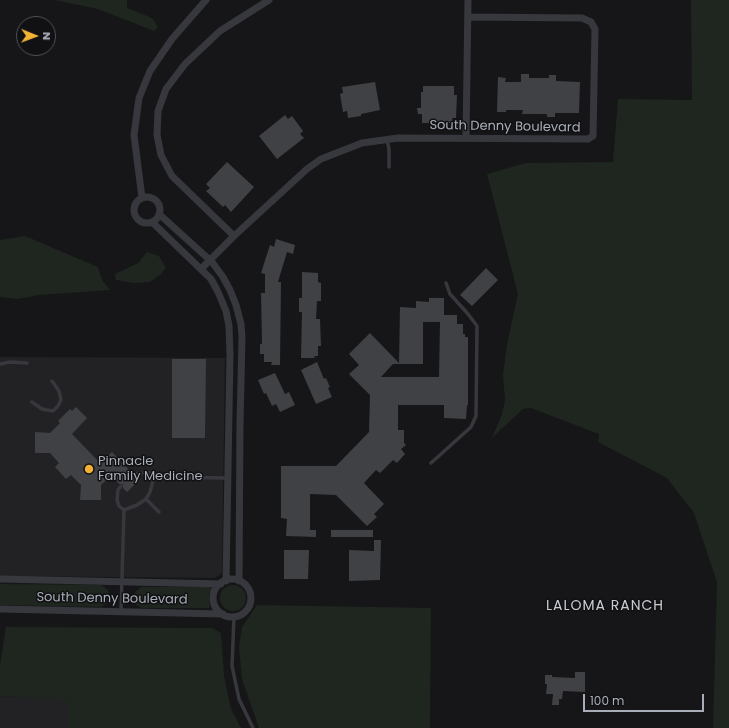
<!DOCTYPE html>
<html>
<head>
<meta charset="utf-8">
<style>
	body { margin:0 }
	#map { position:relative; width:729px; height:728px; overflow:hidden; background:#161618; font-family:Poppins,sans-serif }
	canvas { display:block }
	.north { position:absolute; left:16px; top:16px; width:40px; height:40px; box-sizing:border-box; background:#111113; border:1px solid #4d4f55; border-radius:50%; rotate:91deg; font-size:11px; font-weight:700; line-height:16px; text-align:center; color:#a8adb8 }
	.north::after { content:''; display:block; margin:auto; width:14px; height:18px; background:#f2b134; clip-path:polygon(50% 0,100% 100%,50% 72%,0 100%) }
	.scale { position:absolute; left:583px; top:694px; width:121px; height:18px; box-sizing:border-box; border:2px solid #a8adb8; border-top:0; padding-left:5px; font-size:12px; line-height:14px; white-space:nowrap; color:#a8adb8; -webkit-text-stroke:3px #111113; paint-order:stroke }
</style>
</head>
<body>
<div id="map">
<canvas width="729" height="728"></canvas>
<div class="north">N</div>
<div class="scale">100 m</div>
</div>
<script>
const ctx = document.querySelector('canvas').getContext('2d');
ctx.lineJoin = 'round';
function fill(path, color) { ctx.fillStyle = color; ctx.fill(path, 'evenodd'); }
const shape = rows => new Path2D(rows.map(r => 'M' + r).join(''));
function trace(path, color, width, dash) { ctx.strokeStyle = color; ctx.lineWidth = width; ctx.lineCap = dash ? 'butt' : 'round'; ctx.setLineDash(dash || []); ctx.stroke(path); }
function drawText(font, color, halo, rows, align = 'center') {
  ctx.font = font + ' Poppins,sans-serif'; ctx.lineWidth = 3; ctx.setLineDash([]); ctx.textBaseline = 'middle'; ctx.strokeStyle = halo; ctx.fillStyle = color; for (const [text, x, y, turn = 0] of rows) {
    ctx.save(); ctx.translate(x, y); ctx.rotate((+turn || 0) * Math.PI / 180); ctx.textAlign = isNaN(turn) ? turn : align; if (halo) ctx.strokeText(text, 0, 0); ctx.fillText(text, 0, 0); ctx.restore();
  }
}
fill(shape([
	[0,357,225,358,222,572,220,575,214,578,0,576],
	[0,696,68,699,68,728,0,728]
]), '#222225');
fill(shape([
	[55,0,127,0,127,8,152,18,158,27,154,31,98,9],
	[691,0,729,0,729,728,713,728,717,582,694,513,667,478,598,442,599,434,531,408,523,409,492,438,502,414,505,400,503,375,507,344,518,294,487,174,526,163,613,162,618,99,692,100],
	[25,236,98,267,102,280,110,290,39,295,18,299,0,297,0,240],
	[147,252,159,256,166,268,160,275,150,282,134,283,116,280,115,274,138,263],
	[0,584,101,585,108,590,110,597,106,604,101,607,0,605],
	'220 598a13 13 0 1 1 26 0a13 13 0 1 1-26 0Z',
	[141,587,210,587,212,589,209,595,210,606,209,608,142,608,136,605,133,597,136,591],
	[257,605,431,608,430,728,259,728,242,679,239,647,242,627],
	[6,627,212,628,221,633,224,676,231,709,241,728,68,728,68,700,0,696,0,665]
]), '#1e261f');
fill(shape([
	[521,74,529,74,529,78,549,78,549,75,556,75,556,81,580,82,579,113,555,113,555,117,547,117,547,114,522,114,523,110,506,110,506,112,497,112,498,77,506,78,505,82,521,82],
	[375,82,380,110,361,114,361,116,348,118,347,111,343,112,340,94,343,93,342,87],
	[423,86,454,86,454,95,457,95,456,118,452,118,453,123,422,123,422,114,418,114,417,108,421,108,421,92,423,92],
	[285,115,288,119,292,116,303,131,300,134,304,138,277,159,259,136],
	[227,162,254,187,231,212,225,205,223,207,206,191,210,188,206,184],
	[276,239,295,245,293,254,287,252,278,282,281,282,280,365,271,365,272,362,264,362,264,354,260,354,260,344,262,344,261,293,265,293,265,274,261,273,270,245,274,247],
	[486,268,498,280,472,306,460,295],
	[302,272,318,273,318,282,321,283,321,301,317,301,316,319,320,319,321,346,318,346,318,356,314,356,315,358,301,358,302,312,299,312,299,298,302,298],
	[429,298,444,298,444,315,457,315,457,324,463,324,463,334,465,334,465,337,468,337,468,405,467,405,466,419,444,418,444,405,398,405,398,430,404,430,404,443,406,445,401,449,405,454,397,463,393,460,380,473,376,470,364,483,384,504,374,514,377,517,367,526,336,495,310,494,310,530,316,530,316,537,286,536,287,519,281,518,281,466,336,466,369,432,370,395,349,374,359,365,349,354,370,333,399,363,400,307,416,308,416,301,429,302],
	[423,322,440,322,439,377,381,377,393,364,423,364],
	[172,359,206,359,205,438,172,438],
	[317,362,324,379,326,378,330,387,328,388,332,397,316,404,301,370],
	[275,373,285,394,289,392,295,405,280,412,276,404,272,406,266,393,264,394,258,380],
	[76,407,87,418,72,434,100,463,112,452,131,472,131,476,136,477,139,480,127,492,123,488,123,484,119,484,111,475,101,485,101,500,80,500,81,485,71,475,66,479,55,467,59,463,50,453,35,453,35,432,50,433,60,423,58,421,70,409,72,411],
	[331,530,373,530,373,537,331,537],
	[374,540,381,540,380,580,349,581,349,550,374,551],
	[284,550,309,550,308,579,284,579],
	[575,672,585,672,585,692,563,691,562,699,559,699,559,705,552,705,553,694,546,694,547,684,545,684,545,675,552,675,552,677,575,678]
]), '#404145');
trace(shape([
	[387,140,389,149,389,167],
	[0,364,10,362,27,363],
	[32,402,42,409,47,410,53,411,58,406,61,400,59,391,52,381],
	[431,463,471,427,476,416,477,326,468,314,450,294,446,283],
	[154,477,227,478],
	[121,486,118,490,117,500,119,506,124,510,137,505,146,499,150,492,154,477,150,473,142,473,133,474],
	[146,499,159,512],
	[121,611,124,510],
	[234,617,232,666,239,699,253,728]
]), '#37383d', 3.5);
trace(shape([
	[466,138,468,0],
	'134 210a13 13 0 1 1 26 0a13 13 0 1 1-26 0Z',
	[142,198,134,135,139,98,150,71,172,39,206,0],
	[159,214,212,262,223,277,230,290,236,305,241,324,242,337,240,424,239,581],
	[152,222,211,279,218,292,226,311,229,326,230,354,226,581],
	[234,236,172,176,161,155,157,135,158,111,166,89,185,64,220,31,269,0],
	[201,269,234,236,307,169,321,159,362,143,398,138,588,139,593,136,595,29,591,22,582,18,468,17],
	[0,579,221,584],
	'213 598a19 19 0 1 1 38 0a19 19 0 1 1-38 0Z',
	[0,609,223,614]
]), '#37383d', 7);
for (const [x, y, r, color] of [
	[89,469,5,"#f2b134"]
]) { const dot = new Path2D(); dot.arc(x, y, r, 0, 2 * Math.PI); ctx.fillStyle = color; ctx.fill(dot); trace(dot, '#111113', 1.5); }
drawText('13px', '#a8adb8', '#111113', [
	["South Denny Boulevard",505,127,1],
	["South Denny Boulevard",112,599,1]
]);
drawText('13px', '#a8adb8', '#111113', [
	["Pinnacle",98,462],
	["Family Medicine",98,477]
], 'left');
ctx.letterSpacing = '1px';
drawText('14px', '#c9ccd4', '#111113', [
	["LALOMA RANCH",605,606]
]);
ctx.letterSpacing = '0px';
</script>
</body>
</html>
